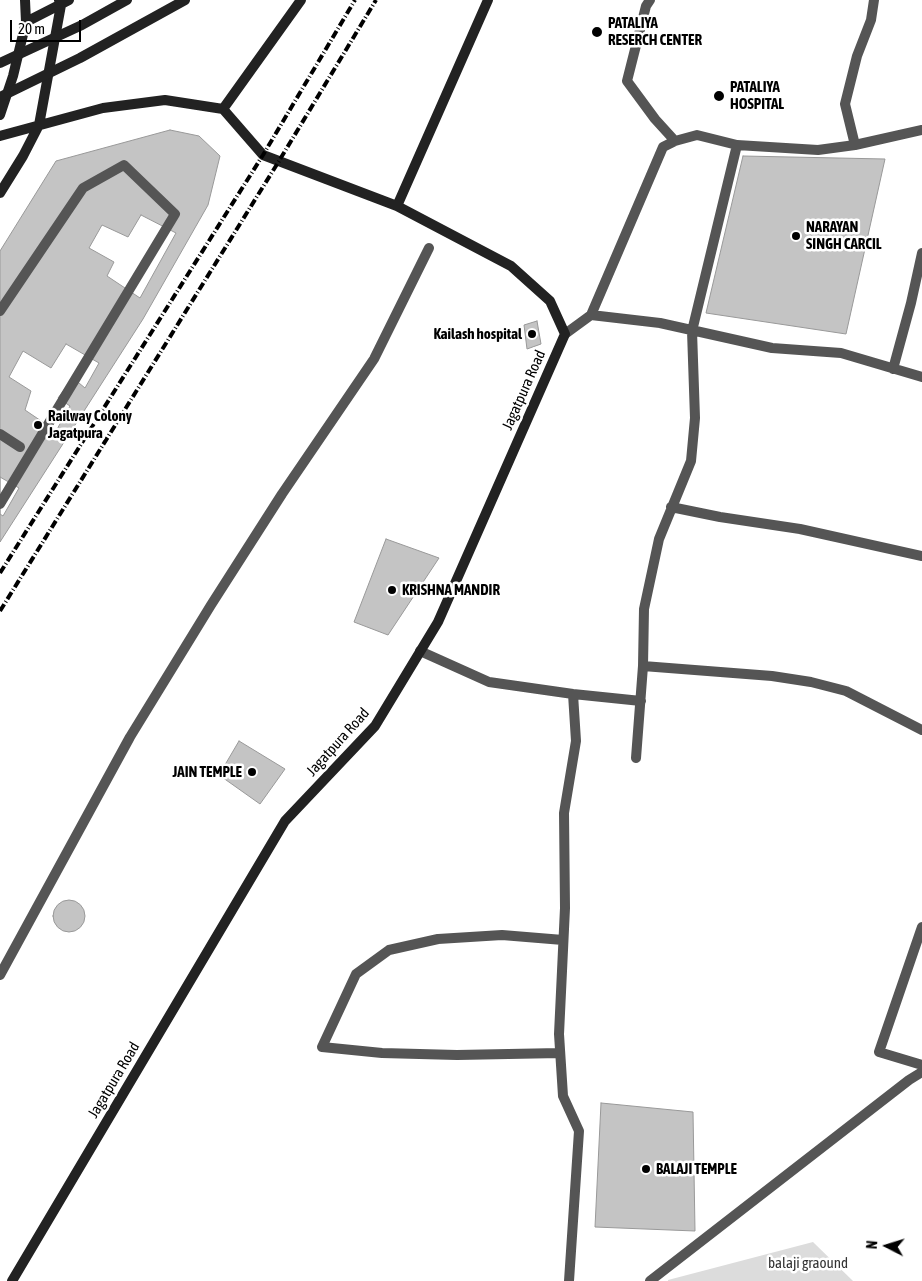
<!DOCTYPE html>
<html>
<head>
<meta charset="utf-8">
<style>
	body { margin:0 }
	#map { position:relative; width:922px; height:1281px; overflow:hidden; background:#fff; font-family:"Asap Condensed",sans-serif }
	canvas { display:block }
	.north { position:absolute; left:862px; top:1221px; width:50px; height:50px; -webkit-text-stroke:4px #fff; paint-order:stroke; rotate:275deg; font-size:14px; font-weight:700; line-height:20px; text-align:center; color:#000 }
	.north::after { content:''; display:block; margin:auto; width:18px; height:22px; background:#000; clip-path:polygon(50% 0,100% 100%,50% 72%,0 100%) }
	.scale { position:absolute; left:10px; top:20px; width:71px; height:22px; box-sizing:border-box; border:2px solid #000; border-top:0; padding-left:6px; font-size:15px; line-height:18px; white-space:nowrap; color:#000; -webkit-text-stroke:4px #fff; paint-order:stroke }
</style>
</head>
<body>
<div id="map">
<canvas width="922" height="1281"></canvas>
<div class="north">N</div>
<div class="scale">20 m</div>
</div>
<script>
const ctx = document.querySelector('canvas').getContext('2d');
ctx.lineJoin = 'round';
function fill(path, color) { ctx.fillStyle = color; ctx.fill(path, 'evenodd'); }
const shape = rows => new Path2D(rows.map(r => 'M' + r).join(''));
function trace(path, color, width, dash) { ctx.strokeStyle = color; ctx.lineWidth = width; ctx.lineCap = dash ? 'butt' : 'round'; ctx.setLineDash(dash || []); ctx.stroke(path); }
function drawText(font, color, halo, rows, align = 'center') {
  ctx.font = font + ' "Asap Condensed",sans-serif'; ctx.lineWidth = 5; ctx.setLineDash([]); ctx.textBaseline = 'middle'; ctx.strokeStyle = halo; ctx.fillStyle = color; for (const [text, x, y, turn = 0] of rows) {
    ctx.save(); ctx.translate(x, y); ctx.rotate((+turn || 0) * Math.PI / 180); ctx.textAlign = isNaN(turn) ? turn : align; if (halo) ctx.strokeText(text, 0, 0); ctx.fillText(text, 0, 0); ctx.restore();
  }
}
fill(shape([
	[813,1242,853,1281,668,1281,668,1280]
]), '#dcdcdc');
const building = shape([
	[170,130,199,136,220,156,208,205,143,319,0,542,0,251,56,161,170,130],
	[743,156,885,159,846,334,706,313,743,156],
	[141,215,176,233,140,298,107,276,114,262,89,248,102,225,128,237,141,215],
	[537,321,541,344,527,349,524,325,537,321],
	[66,344,99,363,85,388,73,378,58,398,70,406,56,431,25,410,31,391,9,377,23,351,51,368,66,344],
	[0,477,19,488,3,516,0,514,0,477],
	[386,539,439,558,388,635,354,622,386,539],
	[239,741,285,769,260,804,219,775,239,741],
	'53 916a16 16 0 1 1 32 0a16 16 0 1 1-32 0Z',
	[601,1103,693,1112,695,1231,595,1227,601,1103]
]);
fill(building, '#c4c4c4');
trace(building, '#999', 1);
trace(shape([
	[650,0,646,6,627,81,655,119,675,141],
	[855,145,845,104,857,56,871,20,874,0],
	[0,311,83,188,124,165,175,214,0,504],
	[591,315,663,147,675,141,697,135,737,145,818,150,855,145,922,130],
	[565,334,591,315,660,323,772,348,841,353,922,377],
	[893,369,911,303,922,253],
	[0,434,20,447],
	[671,507,720,517,800,529,922,556],
	[420,651,489,682,573,694,641,701],
	[643,666,772,676,811,682,846,691,922,730],
	[636,758,643,666,644,609,659,539,691,461,695,418,692,331,737,145],
	[922,927,879,1052,922,1065],
	[0,975,130,737,211,605,282,494,374,359,429,248],
	[560,1053,457,1055,382,1053,322,1047,356,974,389,950,438,939,502,935,563,940],
	[569,1281,579,1131,563,1096,559,1034,565,908,564,813,576,741,573,694],
	[650,1281,909,1080,922,1072]
]), '#555', 10);
trace(shape([
	[26,22,69,0],
	[223,109,263,155,397,206],
	[223,109,301,0],
	[0,115,13,76,26,22,25,0],
	[0,136,103,108,165,100,223,109],
	[0,193,23,156,39,125,61,5,59,0],
	[12,1281,285,821,375,726,438,622,565,334,550,301,511,266,397,206,488,0]
]), '#222', 10);
trace(shape([
	[0,573,263,155,355,0],
	[0,611,279,161,376,0]
]), '#000', 4, [8, 2.5, 1, 2.5]);
trace(shape([
	[0,63,82,25,127,0],
	[0,97,80,58,185,0]
]), '#222', 10);
for (const [x, y, r, color] of [
	[597,32,6,"#000"],
	[719,96,6,"#000"],
	[796,236,5,"#000"],
	[532,334,5,"#000"],
	[38,425,5,"#000"],
	[392,590,5,"#000"],
	[252,772,5,"#000"],
	[646,1169,5,"#000"]
]) { const dot = new Path2D(); dot.arc(x, y, r, 0, 2 * Math.PI); ctx.fillStyle = color; ctx.fill(dot); trace(dot, '#fff', 2); }
drawText('bold 15px', '#000', '#fff', [
	["PATALIYA",608,23],
	["RESERCH CENTER",608,40],
	["PATALIYA",730,87],
	["HOSPITAL",730,104],
	["NARAYAN",806,227],
	["SINGH CARCIL",806,244],
	["Kailash hospital",522,334,"right"],
	["Railway Colony",48,416],
	["Jagatpura",48,433],
	["KRISHNA MANDIR",402,590],
	["JAIN TEMPLE",242,772,"right"],
	["BALAJI TEMPLE",656,1169]
], 'left');
drawText('15px', '#000', '#fff', [
	["Jagatpura Road",524,390,-66],
	["Jagatpura Road",338,742,-48],
	["Jagatpura Road",114,1080,-59]
]);
drawText('15px', '#333', '#fff', [
	["balaji graound",808,1263]
]);
</script>
</body>
</html>
